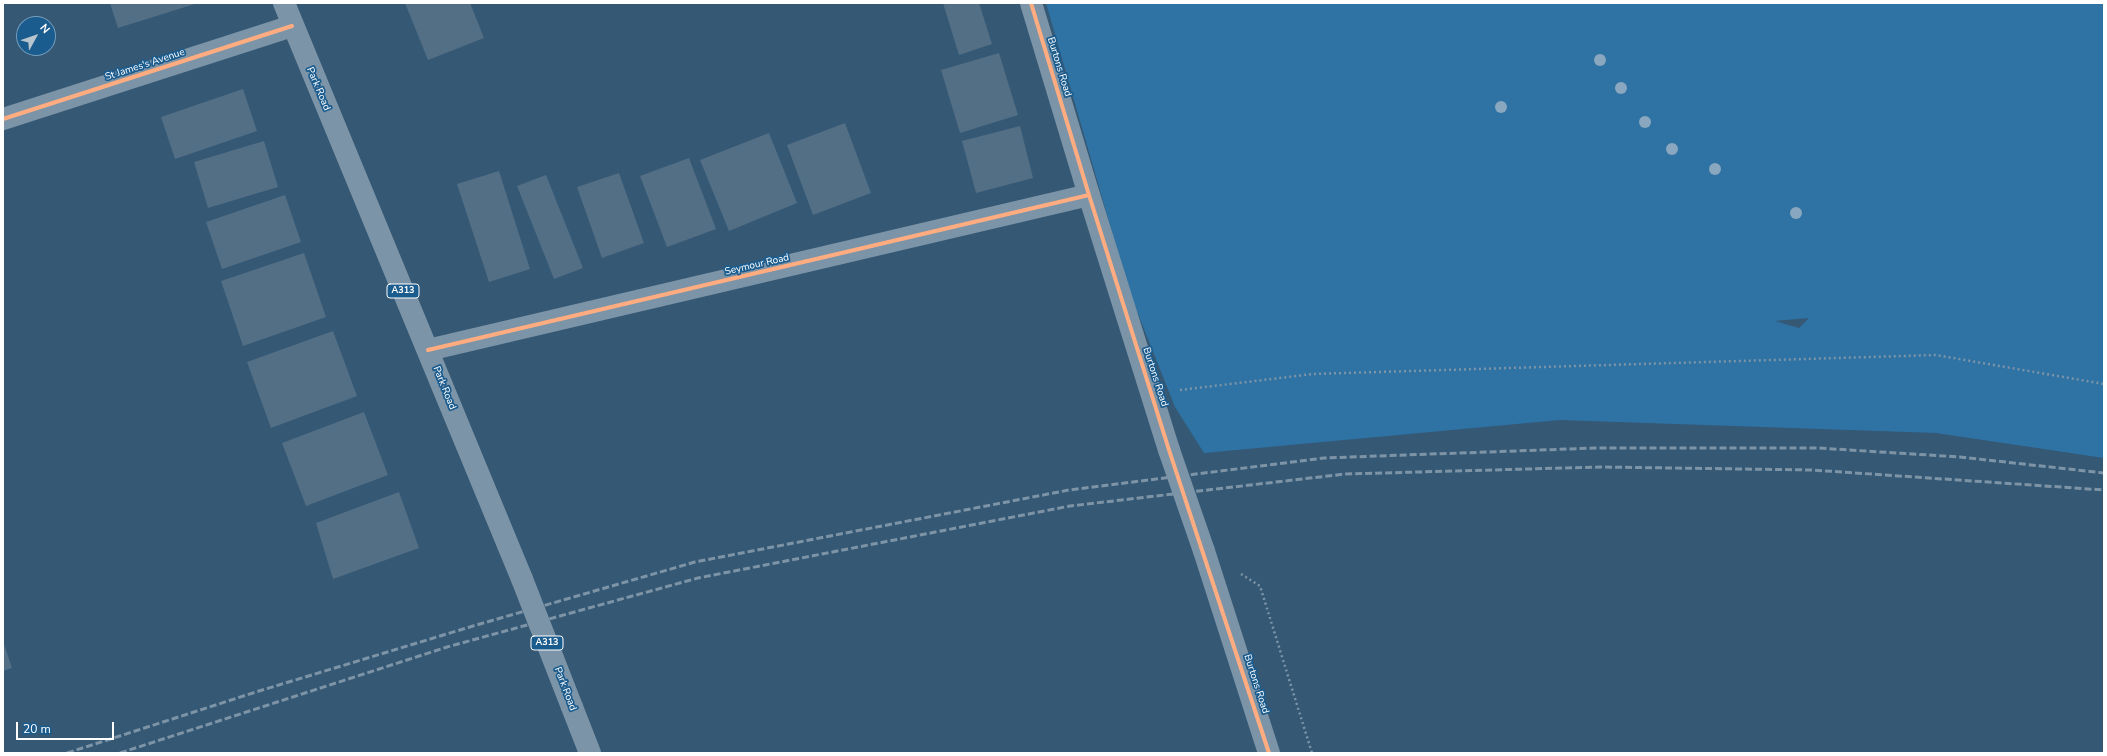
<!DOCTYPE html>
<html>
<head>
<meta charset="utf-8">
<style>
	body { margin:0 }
	#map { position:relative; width:2107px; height:756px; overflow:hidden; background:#355874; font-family:"Nunito Sans",sans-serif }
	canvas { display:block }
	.frame { position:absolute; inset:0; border:4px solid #fff; pointer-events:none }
	.north { position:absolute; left:16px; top:16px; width:40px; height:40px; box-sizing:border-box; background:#1b5c8e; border:1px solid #769dbb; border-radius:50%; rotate:50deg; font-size:11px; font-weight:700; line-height:16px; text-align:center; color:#fff }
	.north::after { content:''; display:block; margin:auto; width:14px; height:18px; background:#b8c5ce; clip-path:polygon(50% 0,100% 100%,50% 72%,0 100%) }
	.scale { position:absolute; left:16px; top:722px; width:98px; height:18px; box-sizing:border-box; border:2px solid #fff; border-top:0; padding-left:5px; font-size:12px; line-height:14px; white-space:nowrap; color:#fff; -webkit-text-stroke:3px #1b5c8e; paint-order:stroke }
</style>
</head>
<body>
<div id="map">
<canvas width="2107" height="756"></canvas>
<div class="frame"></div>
<div class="north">N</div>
<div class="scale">20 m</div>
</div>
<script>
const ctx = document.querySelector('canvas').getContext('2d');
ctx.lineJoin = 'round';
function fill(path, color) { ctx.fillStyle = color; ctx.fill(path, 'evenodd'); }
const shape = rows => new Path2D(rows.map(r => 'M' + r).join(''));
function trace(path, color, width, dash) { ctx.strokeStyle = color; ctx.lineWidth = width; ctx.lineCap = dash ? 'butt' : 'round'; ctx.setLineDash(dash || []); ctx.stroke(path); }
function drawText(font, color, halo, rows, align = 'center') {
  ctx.font = font + ' "Nunito Sans",sans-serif'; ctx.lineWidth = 3.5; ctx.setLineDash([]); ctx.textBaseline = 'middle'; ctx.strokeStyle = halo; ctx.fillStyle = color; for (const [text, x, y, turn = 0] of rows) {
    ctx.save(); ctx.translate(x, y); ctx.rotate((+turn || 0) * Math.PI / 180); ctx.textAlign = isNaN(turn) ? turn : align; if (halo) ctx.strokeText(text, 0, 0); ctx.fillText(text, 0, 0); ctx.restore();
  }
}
fill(shape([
	[1046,3,2104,3,2104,458,1936,433,1560,420,1204,453,1175,407,1129,291],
	[1809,318,1799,328,1775,321]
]), '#2f72a4');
fill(shape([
	[110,3,198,3,118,28],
	[405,3,470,3,484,38,428,60],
	[943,3,979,3,992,44,959,55],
	[999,53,1018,115,960,133,941,70],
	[243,89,257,131,175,159,161,117],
	[845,123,871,193,813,215,787,145],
	[1020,126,1033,178,976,193,962,141],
	[769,133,797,203,729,231,700,160],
	[264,141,278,187,208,208,194,162],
	[689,158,716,229,667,247,640,176],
	[499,171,530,269,489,282,457,184],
	[619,173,644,243,602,258,577,187],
	[546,175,583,268,554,279,517,186],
	[285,195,301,242,222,269,206,222],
	[304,253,326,317,243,346,221,281],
	[333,331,357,396,271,428,247,362],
	[364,412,388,475,306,506,282,443],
	[399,492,419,548,333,579,316,523],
	[3,641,12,668,3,671]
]), '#536f86');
trace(shape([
	[1180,390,1313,374,1936,355,2104,384],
	[1241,574,1260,586,1312,753]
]), '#7c94a7', 2.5, [2, 3]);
trace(shape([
	[3,119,292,26],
	[428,350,1089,195]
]), '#7c94a7', 22);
trace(shape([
	[1031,3,1089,195,1169,450],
	[1204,551,1269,753]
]), '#7c94a7', 22);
trace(shape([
	[284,3,522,579],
	[572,707,590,753]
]), '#7c94a7', 22);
trace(shape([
	[67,753,259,691,473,626,695,562,1069,490,1324,458,1596,448,1818,448,1960,457,2104,473],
	[120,753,447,647,698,578,1070,506,1345,474,1601,467,1812,470,2104,490]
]), '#7d94a7', 3, [7, 3]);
trace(shape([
	[1169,450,1204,551]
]), '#7c94a7', 22);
trace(shape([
	[522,579,572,707]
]), '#7c94a7', 22);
trace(shape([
	[1031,3,1089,195,1169,450,1269,753],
	[3,119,292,26],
	[428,350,1089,195]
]), '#ffac80', 4);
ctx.fillStyle = '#89a7be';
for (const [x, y] of [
	[1600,60],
	[1621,88],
	[1501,107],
	[1645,122],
	[1672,149],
	[1715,169],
	[1796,213]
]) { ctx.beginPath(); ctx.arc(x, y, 6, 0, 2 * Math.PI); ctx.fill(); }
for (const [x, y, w] of [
	[403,291,32],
	[547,643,32]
]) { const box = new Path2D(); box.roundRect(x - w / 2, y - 7, w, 14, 3); ctx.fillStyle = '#1b5c8e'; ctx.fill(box); trace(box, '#fff', 1); }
drawText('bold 9px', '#fff', null, [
	["A313",403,291],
	["A313",547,643]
]);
drawText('10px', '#fff', '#1b5c8e', [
	["St James's Avenue",145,65,-18],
	["Burtons Road",1059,67,73],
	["Park Road",318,89,67],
	["Seymour Road",757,265,-13],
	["Burtons Road",1155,377,72],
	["Park Road",444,388,68],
	["Burtons Road",1256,684,72],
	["Park Road",565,689,69]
]);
</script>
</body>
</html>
